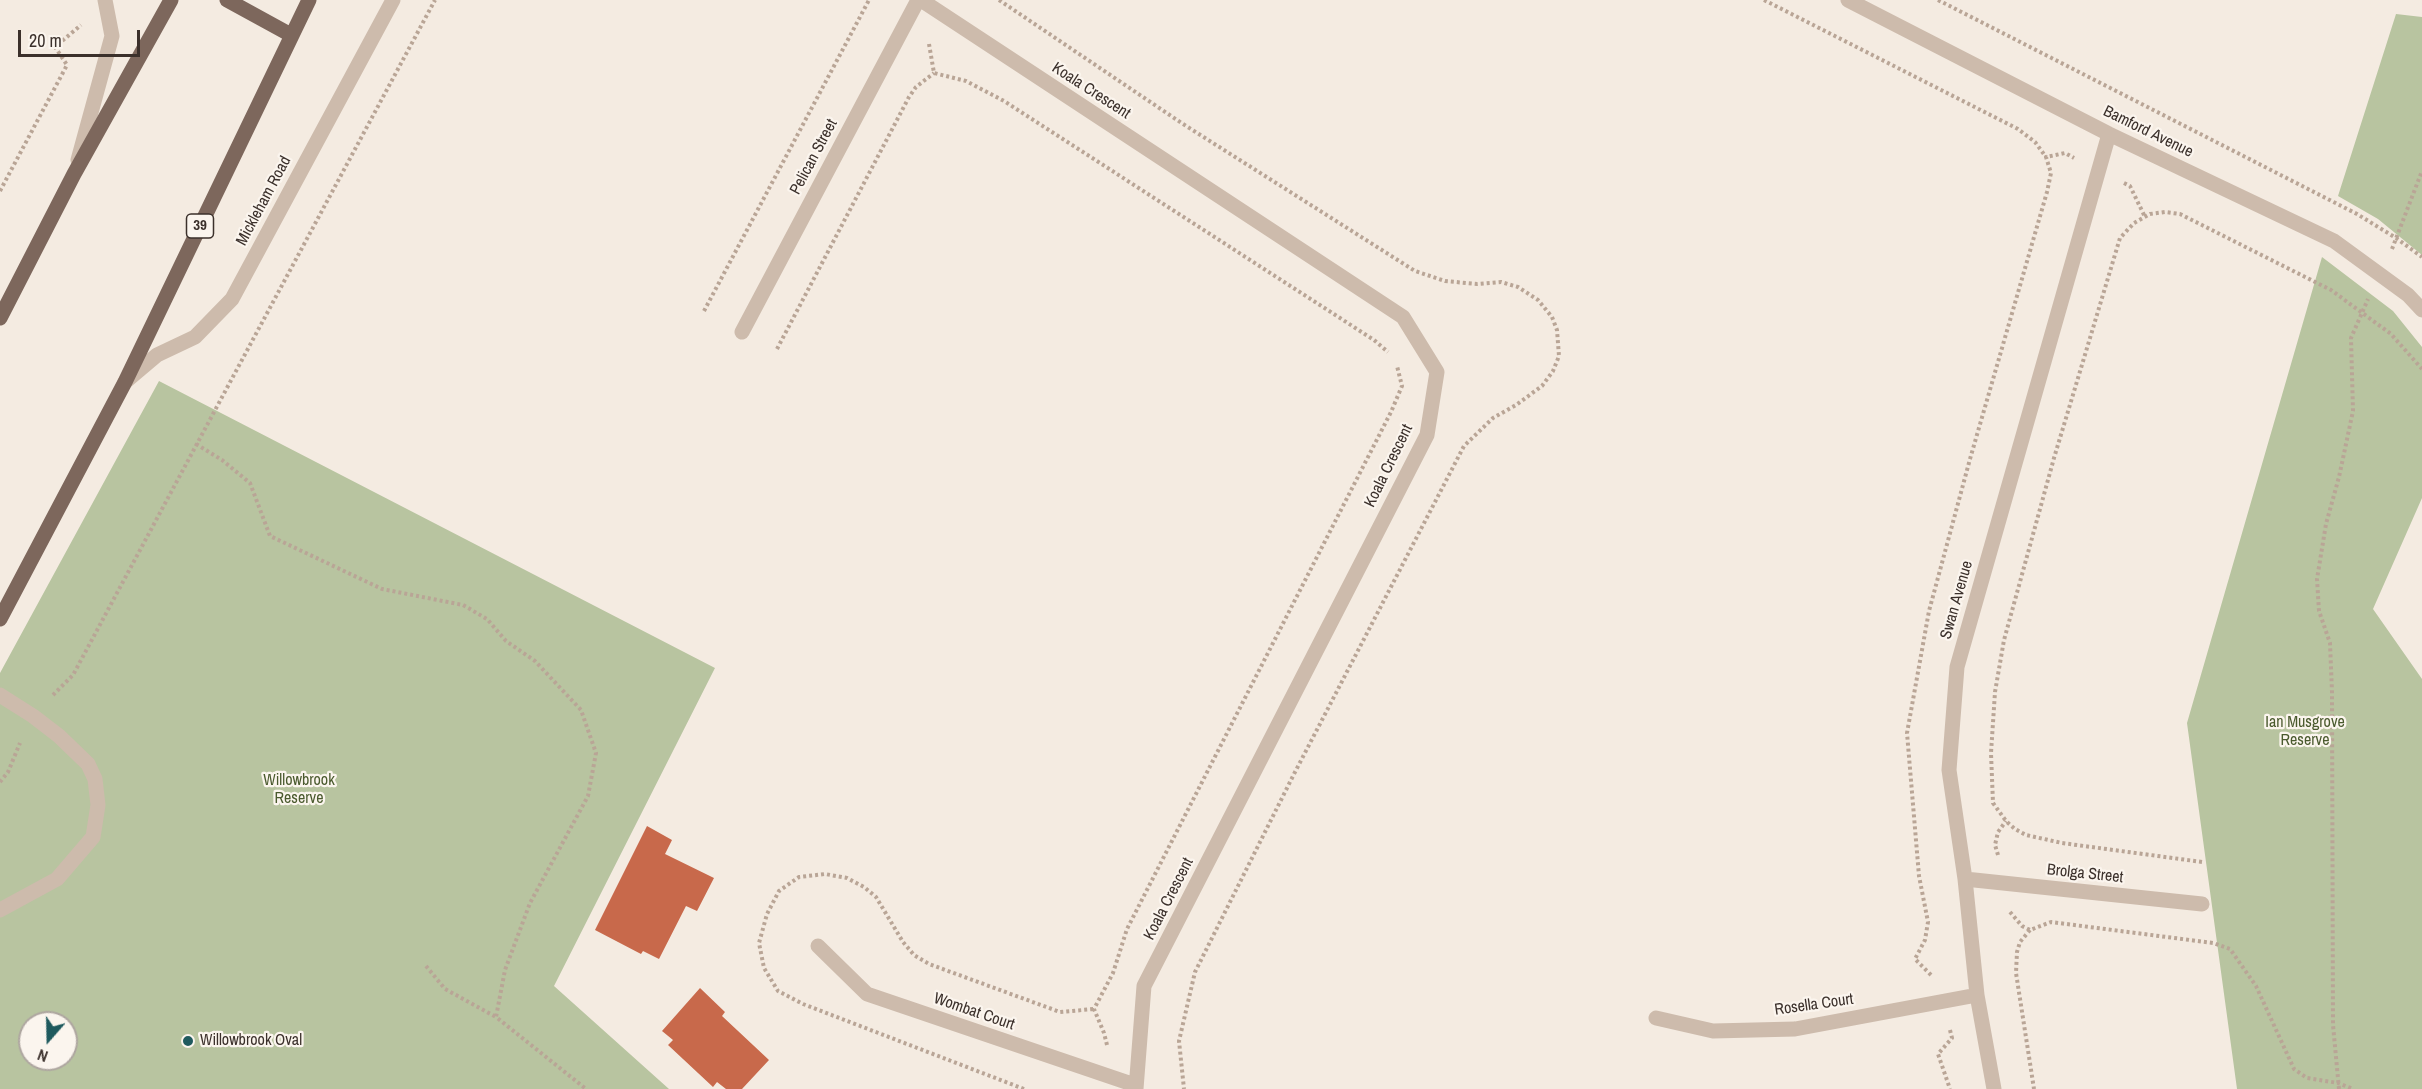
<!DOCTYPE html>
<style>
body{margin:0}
#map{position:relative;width:2422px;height:1089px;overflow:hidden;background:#f4ebe1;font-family:"Archivo Narrow",sans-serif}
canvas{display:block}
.north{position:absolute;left:18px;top:1011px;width:60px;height:60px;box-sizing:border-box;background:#fbf5ee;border:2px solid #aea6a0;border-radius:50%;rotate:200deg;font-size:16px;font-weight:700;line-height:24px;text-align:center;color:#3b302b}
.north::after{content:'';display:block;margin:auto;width:21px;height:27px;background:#1f5a5e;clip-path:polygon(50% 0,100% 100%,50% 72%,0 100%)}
.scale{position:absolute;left:18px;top:30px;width:122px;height:27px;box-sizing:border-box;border:3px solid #3b302b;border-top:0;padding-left:8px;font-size:18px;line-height:21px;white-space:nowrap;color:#3b302b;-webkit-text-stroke:4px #fbf5ee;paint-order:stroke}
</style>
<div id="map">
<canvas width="2422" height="1089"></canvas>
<div class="north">N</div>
<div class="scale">20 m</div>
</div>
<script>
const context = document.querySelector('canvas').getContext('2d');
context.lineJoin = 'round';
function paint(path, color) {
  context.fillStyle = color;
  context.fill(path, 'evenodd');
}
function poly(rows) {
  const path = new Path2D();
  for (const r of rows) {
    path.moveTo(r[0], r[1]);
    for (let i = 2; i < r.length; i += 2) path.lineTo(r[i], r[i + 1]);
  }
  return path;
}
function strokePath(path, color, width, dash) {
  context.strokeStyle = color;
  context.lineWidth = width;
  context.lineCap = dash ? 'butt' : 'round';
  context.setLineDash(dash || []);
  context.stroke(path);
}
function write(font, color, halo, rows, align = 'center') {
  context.font = font + ' "Archivo Narrow",sans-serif';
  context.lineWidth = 4.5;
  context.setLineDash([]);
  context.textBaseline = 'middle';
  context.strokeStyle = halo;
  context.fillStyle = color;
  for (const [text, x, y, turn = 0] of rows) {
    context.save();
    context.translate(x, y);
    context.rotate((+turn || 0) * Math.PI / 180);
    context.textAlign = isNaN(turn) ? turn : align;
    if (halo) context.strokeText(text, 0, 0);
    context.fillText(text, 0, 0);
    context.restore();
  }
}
const green = poly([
 [2396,14,2422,17,2422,255,2378,219,2338,196],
 [2322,257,2393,311,2422,347,2422,498,2373,609,2422,679,2422,1089,2237,1089,2187,723],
 [159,381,715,668,554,986,669,1089,0,1089,0,673],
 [30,1023,66,1023,66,1059,30,1059]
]);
const building = poly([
 [647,826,672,840,665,854,714,878,697,911,686,906,659,959,643,951,641,954,595,930],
 [700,988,725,1012,722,1016,769,1060,742,1089,726,1089,717,1082,713,1087,668,1045,673,1040,662,1031]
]);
const path = poly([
 [999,0,1183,124,1415,271,1445,281,1477,284,1501,282,1518,287,1538,300,1552,317,1557,330,1559,356,1553,371,1542,386,1516,405,1493,418,1464,446,1294,774,1195,972,1179,1041,1184,1089],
 [1764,0,2018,129,2035,142,2046,157],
 [1938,0,2357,214,2396,238,2422,257],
 [929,44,934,73,966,81,1004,101,1374,340,1388,352],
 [2124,183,2130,186,2145,217],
 [0,191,67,65,55,47,81,25],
 [2392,249,2422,171],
 [704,311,869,0],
 [777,349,909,97,916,87,934,73],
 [196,444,222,460,250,483,270,536,382,589,463,605,487,619,506,641,535,661,581,710,596,753,588,796,530,903,505,970,496,1017,586,1089],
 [53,695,73,675,435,0],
 [0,782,8,772,20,743],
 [1998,855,1995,845,1998,832,2006,821],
 [2202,862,2062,843,2026,835,2015,829,2006,821,1993,803,1991,753,1995,692,2004,640,2054,458,2120,238,2134,223,2150,214,2165,212,2180,214,2331,290,2391,334,2422,369],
 [2010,912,2022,926,2030,930,2051,922,2213,943,2230,949,2256,986,2294,1069,2307,1078,2338,1083,2353,1089],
 [2030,930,2020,942,2017,952,2016,973,2034,1089],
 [426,966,445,989,496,1017],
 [1931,975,1915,959,1925,940,1928,922,1919,876,1907,733,1929,611,1970,459,2047,192,2051,173,2046,157,2065,153,2074,158],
 [1950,1030,1952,1038,1938,1054,1950,1089],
 [1107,1045,1104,1033,1094,1009,1113,973,1127,929,1391,412,1402,386,1397,366],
 [1024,1089,803,1004,778,991,764,968,759,943,767,914,779,891,799,877,825,874,847,878,864,887,876,897,903,942,914,955,929,964,1060,1012,1094,1009],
 [2339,1089,2333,1025,2332,692,2330,643,2319,611,2317,579,2326,524,2339,477,2353,411,2351,338,2368,299]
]);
const minor = poly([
 [921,0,1403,317,1437,372,1427,435,1144,986,1136,1089],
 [1848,0,2109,134,2334,241,2408,295,2422,310],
 [78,160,112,36,105,0],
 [742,332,918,0],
 [125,382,157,355,195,337,232,299,393,0],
 [0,695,33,716,59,736,88,764,95,779,98,805,93,837,57,879,0,910],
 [1965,879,2202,904],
 [818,946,867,994,1135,1085],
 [1656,1018,1713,1031,1795,1029,1977,995],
 [1994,1089,1977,995,1965,879,1949,770,1957,667,2109,134]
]);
const major = poly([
 [227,0,291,35],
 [0,318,74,174,171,0],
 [0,619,125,382,309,0]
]);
const markers = [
 [188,1041,6,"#1f5a5e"]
];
const shields = [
 [200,226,27]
];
const shieldNames = [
 ["39",200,226]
];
const streetNames = [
 ["Koala Crescent",1091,91,33],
 ["Bamford Avenue",2148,132,26],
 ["Pelican Street",814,157,-62],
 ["Mickleham Road",264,201,-62],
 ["Koala Crescent",1389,466,-64],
 ["Swan Avenue",1957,600,-74],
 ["Brolga Street",2085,874,6],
 ["Koala Crescent",1169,899,-63],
 ["Rosella Court",1814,1005,-8],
 ["Wombat Court",974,1012,19]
];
const parkNames = [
 ["Ian Musgrove",2305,723],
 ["Reserve",2305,741],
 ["Willowbrook",299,781],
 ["Reserve",299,799]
];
const poiNames = [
 ["Willowbrook Oval",200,1041]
];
paint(green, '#b8c4a0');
paint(building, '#c8694b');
strokePath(path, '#b9a596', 4, [3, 3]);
strokePath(minor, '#cdbbac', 15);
strokePath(major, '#7d675c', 15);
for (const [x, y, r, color] of markers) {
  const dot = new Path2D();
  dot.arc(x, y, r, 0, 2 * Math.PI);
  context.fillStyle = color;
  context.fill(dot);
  strokePath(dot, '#fbf5ee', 2);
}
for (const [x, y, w] of shields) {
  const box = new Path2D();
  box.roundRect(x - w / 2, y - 12, w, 24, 4.5);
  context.fillStyle = '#fbf5ee';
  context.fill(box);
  strokePath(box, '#3b302b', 1.5);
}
write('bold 15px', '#3b302b', null, shieldNames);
write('16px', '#3b302b', '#fbf5ee', streetNames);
write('16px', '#4a5a2e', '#fbf5ee', parkNames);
write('16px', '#3b302b', '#fbf5ee', poiNames, 'left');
</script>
